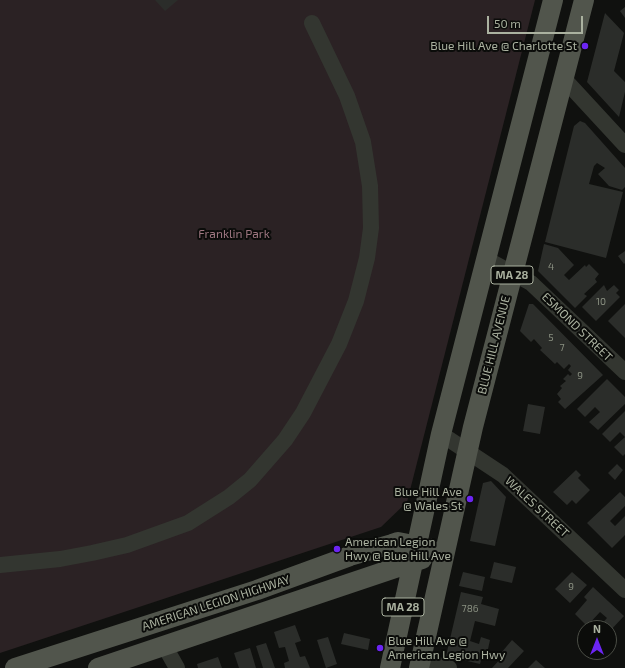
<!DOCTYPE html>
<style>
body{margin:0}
#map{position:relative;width:625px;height:668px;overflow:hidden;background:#10110f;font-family:"Exo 2",sans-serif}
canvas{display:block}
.north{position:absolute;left:577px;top:620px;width:40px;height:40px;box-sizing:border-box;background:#0b0c0a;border:1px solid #4b4e46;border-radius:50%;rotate:0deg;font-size:11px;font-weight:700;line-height:16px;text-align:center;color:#abb2a0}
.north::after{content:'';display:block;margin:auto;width:14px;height:18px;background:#6c25f3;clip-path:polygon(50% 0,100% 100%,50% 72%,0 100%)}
.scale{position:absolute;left:487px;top:16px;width:96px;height:18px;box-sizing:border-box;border:2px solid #abb2a0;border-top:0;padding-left:5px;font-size:12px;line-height:14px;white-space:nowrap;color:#abb2a0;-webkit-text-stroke:3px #0b0c0a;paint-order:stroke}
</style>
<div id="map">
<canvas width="625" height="668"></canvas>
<div class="north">N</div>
<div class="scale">50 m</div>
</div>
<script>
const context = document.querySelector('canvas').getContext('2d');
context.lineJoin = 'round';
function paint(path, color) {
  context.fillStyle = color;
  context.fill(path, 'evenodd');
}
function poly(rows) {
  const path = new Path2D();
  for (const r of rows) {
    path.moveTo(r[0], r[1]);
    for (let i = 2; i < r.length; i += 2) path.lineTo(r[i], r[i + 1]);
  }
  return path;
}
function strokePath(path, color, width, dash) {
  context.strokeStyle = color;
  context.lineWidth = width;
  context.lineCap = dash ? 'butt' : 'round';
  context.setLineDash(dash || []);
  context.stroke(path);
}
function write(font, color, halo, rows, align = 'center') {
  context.font = font + ' "Exo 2",sans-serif';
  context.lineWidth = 4;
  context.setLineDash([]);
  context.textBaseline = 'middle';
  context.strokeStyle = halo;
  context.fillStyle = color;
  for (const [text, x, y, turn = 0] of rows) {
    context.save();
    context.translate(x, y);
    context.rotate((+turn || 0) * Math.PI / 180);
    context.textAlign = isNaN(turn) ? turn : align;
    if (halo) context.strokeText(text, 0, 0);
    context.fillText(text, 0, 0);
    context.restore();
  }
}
const green = poly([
 [0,0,535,0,407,502,381,527,0,653]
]);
const building = poly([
 [155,0,178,0,165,11],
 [625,7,625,18,620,11],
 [605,13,624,33,614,71,625,82,625,92,619,117,587,82],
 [580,121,585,123,625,168,625,187,622,190,609,186,598,174,605,168,597,163,594,166,589,184,623,192,606,258,545,242,574,126],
 [544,244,558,248,574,265,564,275,569,280,585,265,586,267,589,264,599,274,595,279,597,282,584,294,587,296,575,308,538,271],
 [625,251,625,263,624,264,618,256],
 [604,285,607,291,614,285,619,290,616,293,620,297,596,321,582,307],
 [529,304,533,304,603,375,565,409,558,402,561,399,557,394,562,388,560,386,566,381,563,379,568,374,570,376,572,374,568,370,571,366,569,364,564,369,557,362,555,364,540,350,542,348,534,339,531,342,520,331],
 [625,304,625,338,608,321],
 [607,379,625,397,625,404,598,430,589,422,600,412,595,407,585,417,577,409],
 [528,404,545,407,540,434,523,431],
 [625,411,625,454,623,456,614,447,625,437,620,432,610,442,602,434],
 [617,464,623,470,615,480,608,473],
 [576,470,581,475,578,478,590,490,576,504,572,500,567,505,553,492],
 [491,481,506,497,495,546,470,541,483,483],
 [620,492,625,497,625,506,610,521,615,526,625,516,625,535,612,548,587,523],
 [494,562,516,567,512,583,490,578],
 [463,572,485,577,482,591,459,586],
 [572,572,587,585,570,603,555,589],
 [593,587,624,616,609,632,609,628,598,628,607,618,600,612,587,626,575,614,587,600,584,597],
 [461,592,483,597,481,604,499,609,495,626,475,621,470,641,479,644,481,637,490,640,486,658,482,657,480,664,446,656],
 [295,625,301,641,295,643,300,657,305,656,310,668,285,668,284,663,289,661,285,647,279,648,274,632],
 [344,633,370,639,368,650,341,644],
 [328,637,337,664,326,668,317,640],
 [512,640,524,651,508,668,492,668,503,656,501,653],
 [266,643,275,668,263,668,256,646],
 [250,648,256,668,239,668,234,653],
 [218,657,222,668,198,668,197,664],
 [536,660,545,668,528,668]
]);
const minor = poly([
 [564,79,625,145],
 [486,259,531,283,625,372],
 [441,434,503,475,625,590],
 [0,565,60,559,92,553,127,545,188,523,229,497,250,480,285,440,303,413,339,344,356,301,367,258,371,228,370,186,363,142,347,96,312,23],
 [164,645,177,668],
 [421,660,449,668]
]);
const major = poly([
 [15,668,257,590,350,556,392,544,398,542,429,548],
 [98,668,422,559],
 [390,668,441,434,553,0],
 [419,668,473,427,584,0]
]);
const markers = [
 [585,46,4,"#6c25f3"],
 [470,499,4,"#6c25f3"],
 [337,549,4,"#6c25f3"],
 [380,648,4,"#6c25f3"]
];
const numberNames = [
 ["4",551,267],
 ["10",601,302],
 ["5",551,338],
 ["7",562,348],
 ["9",580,376],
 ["9",571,587],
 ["786",470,609]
];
const shields = [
 [512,275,42],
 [403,607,42]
];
const shieldNames = [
 ["MA 28",512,275],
 ["MA 28",403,607]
];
const poiNames = [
 ["Blue Hill Ave @ Charlotte St",577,46],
 ["Blue Hill Ave",462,492],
 ["@ Wales St",462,506],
 ["American Legion",345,542,"left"],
 ["Hwy @ Blue Hill Ave",345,556,"left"],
 ["Blue Hill Ave @",388,641,"left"],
 ["American Legion Hwy",388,655,"left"]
];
const parkNames = [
 ["Franklin Park",234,234]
];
const streetNames = [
 ["ESMOND STREET",577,327,44],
 ["BLUE HILL AVENUE",494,345,-76],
 ["WALES STREET",537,507,43],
 ["AMERICAN LEGION HIGHWAY",216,603,-18]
];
paint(green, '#2b2224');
paint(building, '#2b2d2a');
strokePath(minor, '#333630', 16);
strokePath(major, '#51554c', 20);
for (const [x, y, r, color] of markers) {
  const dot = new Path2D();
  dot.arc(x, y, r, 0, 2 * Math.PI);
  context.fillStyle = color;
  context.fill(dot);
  strokePath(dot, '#0b0c0a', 1.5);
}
write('10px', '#8b9182', null, numberNames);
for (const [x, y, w] of shields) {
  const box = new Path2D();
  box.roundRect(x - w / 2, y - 9, w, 18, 3);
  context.fillStyle = '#0b0c0a';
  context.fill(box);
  strokePath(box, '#abb2a0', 1);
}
write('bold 11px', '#abb2a0', null, shieldNames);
write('12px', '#abb2a0', '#0b0c0a', poiNames, 'right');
write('12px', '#9d7680', '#0b0c0a', parkNames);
write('12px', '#abb2a0', '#0b0c0a', streetNames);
</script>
